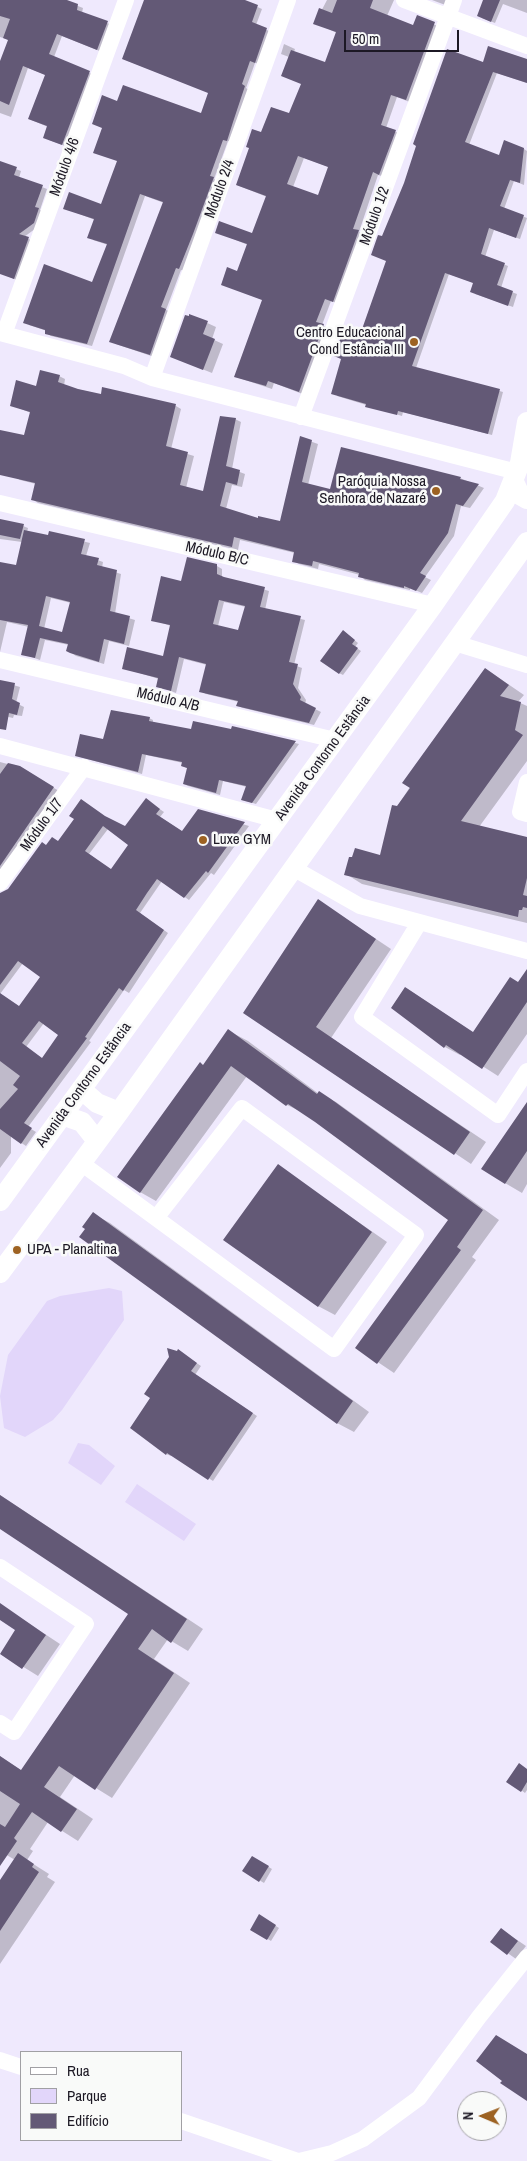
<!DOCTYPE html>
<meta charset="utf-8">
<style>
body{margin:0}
#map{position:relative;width:527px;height:2161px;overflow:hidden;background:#efe9fd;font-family:"Archivo Narrow",sans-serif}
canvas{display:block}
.legend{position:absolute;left:20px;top:2051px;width:162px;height:90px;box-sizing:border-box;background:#f9faf9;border:1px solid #a1a0a4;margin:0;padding:6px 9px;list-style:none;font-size:15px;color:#1c1824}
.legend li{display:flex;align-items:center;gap:10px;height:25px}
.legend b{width:25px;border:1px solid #a1a0a4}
.north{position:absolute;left:457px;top:2091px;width:50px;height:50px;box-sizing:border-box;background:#f9faf9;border:1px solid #a1a0a4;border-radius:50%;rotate:271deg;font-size:14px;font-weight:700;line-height:20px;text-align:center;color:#1c1824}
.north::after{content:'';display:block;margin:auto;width:18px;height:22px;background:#9d6222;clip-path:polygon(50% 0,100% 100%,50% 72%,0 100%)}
.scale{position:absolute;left:344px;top:30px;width:115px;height:22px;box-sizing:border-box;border:2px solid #1c1824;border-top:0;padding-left:6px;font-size:15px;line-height:18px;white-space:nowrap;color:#1c1824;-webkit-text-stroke:4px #f9faf9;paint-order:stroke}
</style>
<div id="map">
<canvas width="527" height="2161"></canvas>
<ul class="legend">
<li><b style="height:6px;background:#fff"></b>Rua</li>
<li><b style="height:14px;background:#e2d6fa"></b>Parque</li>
<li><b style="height:14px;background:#635976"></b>Edifício</li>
</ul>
<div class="north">N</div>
<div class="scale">50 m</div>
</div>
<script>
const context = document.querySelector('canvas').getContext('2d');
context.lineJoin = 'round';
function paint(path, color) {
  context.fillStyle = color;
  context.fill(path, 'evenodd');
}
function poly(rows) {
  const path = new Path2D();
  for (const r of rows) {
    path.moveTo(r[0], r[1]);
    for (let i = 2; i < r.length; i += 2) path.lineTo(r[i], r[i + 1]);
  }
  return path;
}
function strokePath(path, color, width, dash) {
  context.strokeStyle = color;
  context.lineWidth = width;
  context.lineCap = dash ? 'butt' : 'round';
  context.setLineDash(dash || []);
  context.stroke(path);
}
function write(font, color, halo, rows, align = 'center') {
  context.font = font + ' "Archivo Narrow",sans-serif';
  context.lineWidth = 5;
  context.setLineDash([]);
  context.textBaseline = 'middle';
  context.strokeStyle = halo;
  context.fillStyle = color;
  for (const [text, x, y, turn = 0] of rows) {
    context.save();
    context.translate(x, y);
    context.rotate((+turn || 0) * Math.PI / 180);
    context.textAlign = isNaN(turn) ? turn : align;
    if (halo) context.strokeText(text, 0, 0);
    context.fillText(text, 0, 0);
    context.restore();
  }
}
const green = poly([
 [109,1288,122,1291,124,1320,62,1410,53,1420,25,1437,4,1428,0,1396,8,1355,47,1301,60,1296],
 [78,1443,89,1445,115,1466,101,1485,68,1463],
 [137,1484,196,1524,184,1541,125,1502]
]);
const shadow = poly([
 [0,0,63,0,83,8,82,13,112,25,102,52,62,36,54,57,94,75,68,147,49,140,48,127,29,119,46,75,28,68,11,117,0,113,0,65,9,40,0,37],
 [145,0,242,0,262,9,256,25,271,32,260,64,255,63,246,88,249,90,232,143,228,141,214,179,218,181,184,271,181,270,166,310,171,312,154,357,116,344,164,203,145,196,92,346,51,336,46,333,47,331,29,325,93,283,108,245,93,240,95,220,64,208,102,206,118,161,118,102,202,114,210,93,123,59],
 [327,0,394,0,387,16,413,27,417,17,440,27,412,103,397,97,386,128,401,134,385,177,378,175,359,232,364,235,339,304,331,301,322,325,330,329,305,395,274,383,272,389,236,377,263,300,222,284,238,272,248,245,216,232,253,235,267,197,237,185,262,133,290,115,302,84,289,57,281,54,284,44,295,49,294,52,326,64,337,33,315,23],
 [304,158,329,167,319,196,293,187],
 [432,0,450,0,448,6],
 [485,0,527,0,527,13,503,4,495,23,482,18],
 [527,61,527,83,497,73,469,145,500,156,524,149,527,151,524,185,514,181,504,209,527,218,520,239,494,230,485,257,508,266,501,288,517,294,513,307,475,294,474,283,449,274,416,368,503,392,492,435,403,412,402,416,337,396,343,360,362,334,388,261,382,238,484,64],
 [0,163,21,171,19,178,47,189,40,210,44,212,39,226,24,237,33,241,19,281,0,273],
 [190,315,216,327,212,339,223,344,212,373,172,357],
 [59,376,65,379,64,386,102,395,103,389,176,406,181,409,171,449,194,456,186,488,204,493,235,419,241,422,232,469,245,474,242,487,232,485,226,509,258,519,281,522,301,438,318,444,308,485,331,490,460,478,484,488,470,508,461,506,454,536,425,577,431,580,422,593,410,588,410,590,365,580,360,575,319,564,318,569,299,564,293,561,295,553,240,540,238,550,38,503,32,499,36,484,20,480,0,465,0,431,25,437,31,413,11,405,37,387],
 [0,520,23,526,28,528,27,532,49,537,50,533,90,543,86,556,103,562,102,568,121,574,115,614,135,620,129,646,109,641,104,664,76,656,67,650,69,645,45,640,40,660,23,654,29,627,7,622,0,652,0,563,17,567,22,542,0,539],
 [51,598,71,603,63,634,44,629],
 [217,566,222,569,222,577,269,591,265,610,305,620,294,665,302,668,298,688,306,700,305,704,321,712,314,725,243,708,238,706,239,702,206,694,201,691,207,665,184,659,176,693,158,686,159,679,123,668,164,657,171,626,153,620,182,582],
 [224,602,246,607,239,632,218,626],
 [347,634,358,643,355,647,361,651,343,675,339,673],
 [486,669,524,695,518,702,527,706,527,761,479,827,527,839,527,923,362,884,346,874,381,856,397,807],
 [0,681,20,687,16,703,24,707,22,716,14,715,13,718,0,715],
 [149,718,153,720,153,723,192,731,232,731,233,727,299,744,256,804,243,800,247,787,223,781,220,795,188,786,184,784,188,768,182,766,183,763,146,755,142,774,80,757,104,740],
 [0,762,19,767,59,791,0,875],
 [151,803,164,812,160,817,183,832,199,811,249,826,214,875,211,873,189,900,162,881,140,913,168,933,129,993,124,990,89,1041,91,1042,28,1127,36,1132,26,1146,11,1136,11,1153,0,1168,0,894,9,890,47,846,108,819,126,828],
 [108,829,130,845,111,870,89,854],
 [23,963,42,977,20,1007,0,994],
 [44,1023,60,1035,43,1059,26,1047],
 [334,911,391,949,331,1038,486,1142,471,1164,245,1012],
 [406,988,474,1033,527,988,527,1034,498,1076,462,1053,460,1055,445,1047,392,1008],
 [229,1031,248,1041,319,1094,336,1102,499,1220,472,1257,476,1260,394,1373,357,1348,450,1219,304,1113,287,1105,247,1076,156,1201,140,1192,203,1066],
 [527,1103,527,1184,522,1193,505,1183],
 [278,1166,387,1242,335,1315,318,1306],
 [93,1214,110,1223,369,1412,354,1432,337,1423],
 [183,1354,201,1366,195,1375,257,1416,213,1481,172,1454,171,1456,166,1454],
 [0,1495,203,1629,188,1651,168,1639,154,1659,190,1683,112,1798,75,1775,60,1797,93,1819,78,1841,48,1822,30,1849,33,1851,27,1860,49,1874,47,1877,55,1882,0,1964,0,1882,15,1860,0,1851,0,1756,22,1771,130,1613,0,1527],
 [4,1607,60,1644,38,1676,1,1653,16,1630,0,1619,0,1612],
 [527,1770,527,1790,525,1793,521,1790],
 [252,1857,272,1869,264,1883,244,1871],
 [260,1916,279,1928,271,1941,251,1929],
 [501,1929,526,1946,516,1959,492,1942]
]);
const building = poly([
 [0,0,67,0,78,4,77,10,108,21,97,50,57,34,49,54,90,71,62,145,43,138,47,126,28,119,45,75,23,66,9,105,0,101,0,61,8,40,3,38,10,19,0,16],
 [144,0,245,0,258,5,252,22,267,28,255,63,250,61,242,84,245,86,233,122,227,141,223,140,210,176,214,177,193,234,179,269,176,268,161,307,166,309,150,355,109,342,163,202,140,194,87,344,45,334,45,330,23,323,44,264,92,282,107,244,87,238,94,219,63,209,69,192,101,204,117,161,93,153,102,128,92,124,102,95,117,101,123,85,201,113,208,93,122,59],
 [337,0,373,0,370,8,413,25,417,15,435,22,406,100,391,95,381,125,396,130,379,175,373,172,353,229,359,230,333,302,325,299,316,322,324,324,299,392,268,381,266,386,234,377,262,300,221,285,227,267,237,271,247,244,215,233,219,221,252,233,266,196,236,185,249,148,246,147,252,129,261,132,271,107,289,113,301,84,281,76,291,50,325,62,336,32,313,24,319,8,332,13],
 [298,156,328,167,318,195,287,184],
 [483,0,500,0,491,22,477,16],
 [488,46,527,59,527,83,493,72,465,142,499,155,504,140,524,148,520,183,510,180,500,206,524,215,516,238,489,228,481,254,505,263,497,285,513,291,508,306,470,292,473,283,445,273,412,366,500,389,488,434,398,411,397,415,365,407,366,404,331,394,341,359,334,356,343,331,346,327,361,332,386,261,371,255,378,235,382,236,404,183,416,146,413,144,447,49,483,62],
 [0,161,17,167,14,175,43,185,35,207,39,208,34,223,19,234,29,237,14,279,0,274],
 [189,314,208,321,203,334,215,339,203,370,170,357,185,315,189,316],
 [40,370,60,375,58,382,78,389,101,394,102,387,176,404,166,446,188,452,180,485,203,491,220,416,236,418,226,466,240,470,237,485,226,482,220,506,258,518,258,516,280,521,300,436,312,440,302,482,330,489,341,447,461,477,460,479,479,484,463,506,456,504,448,533,420,573,426,576,416,591,404,586,404,588,358,577,359,573,313,561,312,566,292,562,294,552,234,537,232,547,31,500,35,483,0,475,0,430,24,435,30,412,10,406,16,380,36,386],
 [0,519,24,524,20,539,0,535],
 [24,530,48,535,49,531,85,539,81,554,99,558,97,565,117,570,110,611,130,616,124,644,104,639,99,662,70,653,66,651,68,644,40,638,35,658,21,655,28,625,0,620,0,562,16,565],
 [46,596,70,602,62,632,39,626],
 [187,557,217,564,217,574,224,577,265,587,260,607,301,616,289,662,298,664,293,684,301,697,300,700,316,708,309,723,236,706,238,701,199,692,206,664,179,657,171,691,156,687,158,678,122,669,127,647,163,656,170,625,151,621,161,576,181,581],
 [219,600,245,606,238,630,213,624],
 [343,630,355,640,352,644,358,648,339,674,320,661],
 [485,668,509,685,500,696,521,702,515,730,523,735,461,821,527,837,527,878,523,895,527,896,527,908,523,907,522,910,519,910,518,917,344,875,349,857,352,857,355,848,380,855,392,805,397,806,410,788,402,783],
 [0,680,15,683,12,699,20,703,17,715,9,713,6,730,0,729],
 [111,710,150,717,149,721,191,729,193,721,231,729,232,726,296,741,252,803,241,800,246,786,219,780,216,793,183,784,187,768,181,766,182,762,142,754,138,772,75,756,80,734,103,739],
 [8,763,20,766,54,787,0,866,0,774],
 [146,798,160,809,156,814,182,831,198,809,245,822,208,873,206,871,184,898,157,879,147,893,136,910,164,930,123,991,119,988,85,1037,87,1038,24,1123,32,1128,21,1144,0,1129,0,1109,18,1089,13,1085,20,1076,0,1061,0,993,19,1006,40,977,18,961,0,985,0,893,8,889,42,842,46,845,52,837,58,841,74,819,69,816,81,799,105,816,125,826],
 [103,826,128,845,111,869,85,851],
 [39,1021,58,1035,42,1058,22,1043],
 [318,899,376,939,316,1027,470,1132,454,1155,243,1013],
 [527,969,527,1002,482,1069,446,1045,444,1048,391,1008,405,987,473,1032,510,977,518,982],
 [228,1029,317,1094,319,1091,331,1099,483,1210,457,1247,461,1250,377,1364,355,1348,448,1220,315,1122,288,1104,286,1106,231,1066,140,1193,117,1177,200,1062,203,1065],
 [527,1102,527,1151,505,1184,481,1169],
 [278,1164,372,1232,318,1307,223,1240],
 [93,1212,353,1401,337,1424,79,1237,85,1229,82,1227],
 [167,1348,177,1351,178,1349,197,1363,191,1371,253,1413,208,1480,167,1453,166,1455,130,1428,150,1398,144,1394,169,1357],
 [0,1495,187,1619,171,1643,152,1629,138,1649,174,1673,95,1790,59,1766,44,1787,77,1809,61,1832,32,1812,14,1838,17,1841,0,1866,0,1824,5,1827,20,1804,0,1791,0,1756,21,1770,128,1614,0,1529],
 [0,1603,46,1635,22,1669,0,1654,15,1630,0,1620],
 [519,1763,527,1769,527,1782,521,1792,506,1782],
 [18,1853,34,1864,32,1867,39,1872,0,1931,0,1880],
 [252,1856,269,1866,259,1882,242,1871],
 [259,1914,276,1925,267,1940,250,1930],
 [501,1928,518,1941,507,1955,490,1942],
 [496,2035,527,2054,527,2101,500,2083,502,2081,476,2061]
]);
const minor = poly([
 [404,0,527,46],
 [0,333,124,366,152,378,517,472],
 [4,334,126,0],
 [152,378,288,0],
 [301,417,454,0],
 [0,503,433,605],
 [455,643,527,665],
 [0,660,335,740],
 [0,746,277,820],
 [527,782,520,812,527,814],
 [293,868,360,906,527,951],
 [0,883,84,767],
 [419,923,362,1017,498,1115,527,1071],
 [81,1163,334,1349,416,1235,242,1108,156,1218],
 [0,1567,86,1624,14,1732,0,1723],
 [0,2060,21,2067],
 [181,2121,298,2161],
 [299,2161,332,2153,363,2139,419,2098,479,2017,527,1957]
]);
const tertiary = poly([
 [514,482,520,495,527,499],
 [81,1089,97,1103,119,1112],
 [62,1115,82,1122,97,1141],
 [0,1201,433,605,505,501,520,463,527,422],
 [0,1273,119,1112,527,542]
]);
const markers = [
 [414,342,5,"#9d6222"],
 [436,491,5,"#9d6222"],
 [203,840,5,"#9d6222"],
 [17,1250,5,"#9d6222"]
];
const streetNames = [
 ["Módulo 4/6",65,167,-70],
 ["Módulo 2/4",220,189,-70],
 ["Módulo 1/2",375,216,-70],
 ["Módulo B/C",217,554,13],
 ["Módulo A/B",168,700,13],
 ["Avenida Contorno Estância",323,758,-54],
 ["Módulo 1/7",42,825,-54],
 ["Avenida Contorno Estância",84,1085,-54]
];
const poiNames = [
 ["Centro Educacional",404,333],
 ["Cond Estância III",404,350],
 ["Paróquia Nossa",426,482],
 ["Senhora de Nazaré",426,499],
 ["Luxe GYM",213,840,"left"],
 ["UPA - Planaltina",27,1250,"left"]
];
paint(green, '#e2d6fa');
paint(shadow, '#0003');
paint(building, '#635976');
strokePath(minor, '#fff', 16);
strokePath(tertiary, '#fff', 20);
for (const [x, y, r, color] of markers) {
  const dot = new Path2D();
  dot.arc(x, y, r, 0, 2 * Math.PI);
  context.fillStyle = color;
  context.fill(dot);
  strokePath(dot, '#f9faf9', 2);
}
write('15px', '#1c1824', '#f9faf9', streetNames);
write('15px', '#1c1824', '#f9faf9', poiNames, 'right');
</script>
